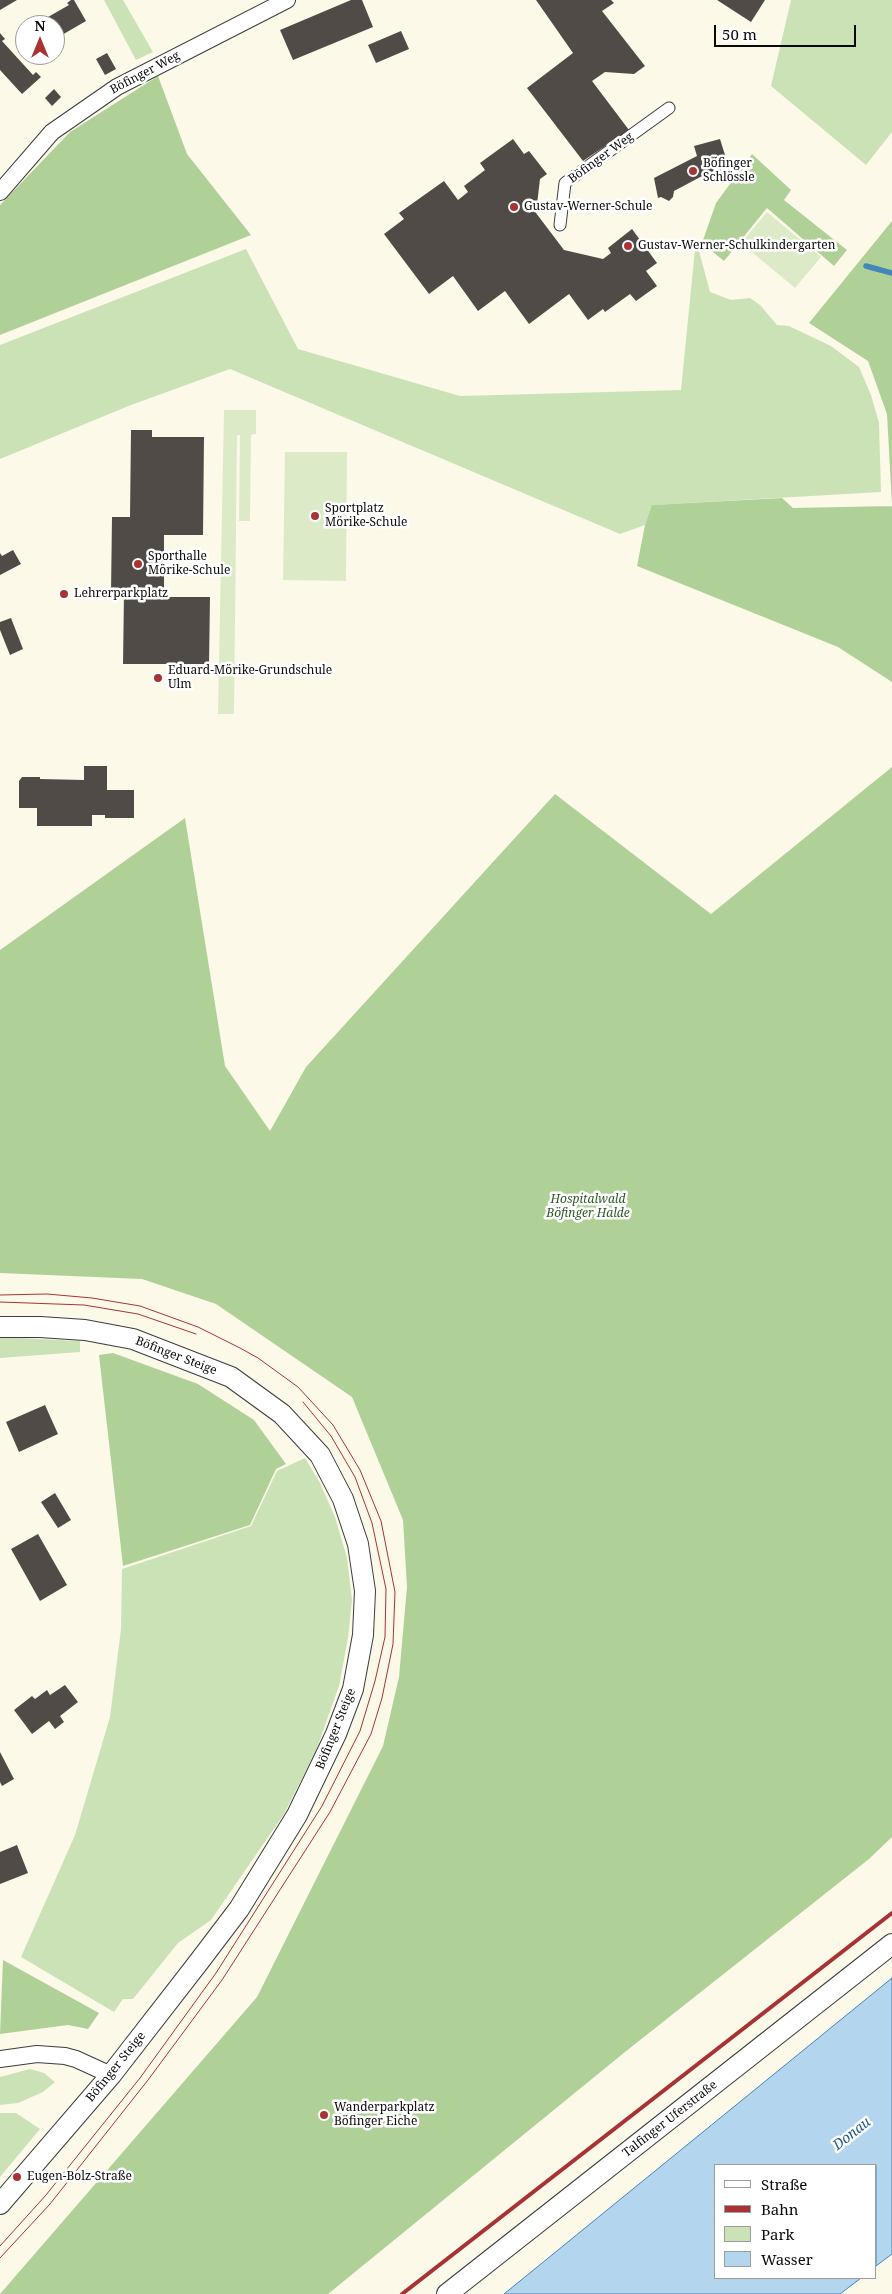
<!DOCTYPE html>
<meta charset="utf-8">
<style>
body{margin:0}
#map{position:relative;width:892px;height:2294px;overflow:hidden;background:#fcf9e9;font-family:"Noto Serif",serif}
canvas{display:block}
.legend{position:absolute;left:714px;top:2164px;width:162px;height:115px;box-sizing:border-box;background:#fff;border:1px solid #9d9d9d;margin:0;padding:6px 9px;list-style:none;font-size:15px;color:#090909}
.legend li{display:flex;align-items:center;gap:10px;height:25px}
.legend b{width:25px;border:1px solid #9d9d9d}
.north{position:absolute;left:15px;top:15px;width:50px;height:50px;box-sizing:border-box;background:#fff;border:1px solid #9d9d9d;border-radius:50%;rotate:0deg;font-size:14px;font-weight:700;line-height:20px;text-align:center;color:#090909}
.north::after{content:'';display:block;margin:auto;width:18px;height:22px;background:#a83334;clip-path:polygon(50% 0,100% 100%,50% 72%,0 100%)}
.scale{position:absolute;left:714px;top:25px;width:142px;height:22px;box-sizing:border-box;border:2px solid #090909;border-top:0;padding-left:6px;font-size:15px;line-height:18px;white-space:nowrap;color:#090909;-webkit-text-stroke:4px #fff;paint-order:stroke}
</style>
<div id="map">
<canvas width="892" height="2294"></canvas>
<ul class="legend">
<li><b style="height:6px;background:#fff"></b>Straße</li>
<li><b style="height:6px;background:#a83334"></b>Bahn</li>
<li><b style="height:14px;background:#cbe2b7"></b>Park</li>
<li><b style="height:14px;background:#b3d5ee"></b>Wasser</li>
</ul>
<div class="north">N</div>
<div class="scale">50 m</div>
</div>
<script>
const context = document.querySelector('canvas').getContext('2d');
context.lineJoin = 'round';
function paint(path, color) {
  context.fillStyle = color;
  context.fill(path, 'evenodd');
}
function poly(rows) {
  const path = new Path2D();
  for (const r of rows) {
    path.moveTo(r[0], r[1]);
    for (let i = 2; i < r.length; i += 2) path.lineTo(r[i], r[i + 1]);
  }
  return path;
}
function strokePath(path, color, width, dash) {
  context.strokeStyle = color;
  context.lineWidth = width;
  context.lineCap = dash ? 'butt' : 'round';
  context.setLineDash(dash || []);
  context.stroke(path);
}
function write(font, color, halo, rows, align = 'center') {
  context.font = font + ' "Noto Serif",serif';
  context.lineWidth = 5;
  context.setLineDash([]);
  context.textBaseline = 'middle';
  context.strokeStyle = halo;
  context.fillStyle = color;
  for (const [text, x, y, turn = 0] of rows) {
    context.save();
    context.translate(x, y);
    context.rotate((+turn || 0) * Math.PI / 180);
    context.textAlign = isNaN(turn) ? turn : align;
    if (halo) context.strokeText(text, 0, 0);
    context.fillText(text, 0, 0);
    context.restore();
  }
}
const green = poly([
 [104,0,123,0,153,52,136,60],
 [791,0,892,0,892,132,866,165,771,86],
 [246,249,298,349,460,396,681,390,695,249,699,251,710,292,731,300,750,298,760,305,777,325,789,326,831,346,859,367,871,395,879,423,881,492,653,505,645,525,620,534,230,369,131,405,0,459,0,345],
 [0,1337,80,1341,80,1352,0,1358],
 [305,1458,320,1483,335,1517,347,1558,352,1600,348,1638,339,1686,317,1748,284,1814,211,1920,178,1943,133,1999,123,1999,114,2012,21,1957,75,1835,110,1717,121,1629,122,1569,251,1526,277,1471],
 [30,2069,44,2073,55,2082,43,2092,18,2103,0,2105,0,2077],
 [0,2113,16,2113,40,2129,0,2177]
]);
const forest = poly([
 [158,76,187,154,251,235,0,335,0,205,70,132],
 [752,154,791,190,784,200,847,250,834,266,767,208,724,261,702,243,716,203],
 [892,221,892,682,838,647,637,566,645,525,652,505,782,498,793,508,892,506,887,414,868,361,809,323],
 [892,767,892,1837,869,1859,625,2052,328,2294,0,2294,257,1997,383,1746,399,1677,407,1587,403,1520,352,1397,216,1304,142,1279,0,1273,0,950,185,818,225,1066,270,1131,306,1067,555,794,711,914],
 [113,1353,198,1384,254,1420,286,1464,276,1469,250,1525,123,1566,99,1355],
 [3,1960,99,2013,88,2029,68,2025,0,2034]
]);
const pitch = poly([
 [767,212,821,257,795,288,741,243],
 [224,410,256,410,256,434,251,435,250,521,239,521,240,435,237,435,234,714,218,714],
 [285,452,347,452,346,581,283,580]
]);
const water = poly([
 [892,1978,892,2254,876,2266,876,2165,716,2165,716,2278,861,2278,840,2294,504,2294,892,1978]
]);
const stream = poly([
 [866,266,892,273]
]);
const building = poly([
 [0,0,17,0,0,10],
 [71,0,74,0,86,21,55,39,55,25,34,25,69,5,67,3],
 [351,0,362,0,373,27,293,60,280,30],
 [536,0,611,0,614,3,602,11,645,66,634,74,605,72,592,81,629,130,583,161,527,88,573,53],
 [717,0,765,0,751,22],
 [401,31,409,49,376,63,368,45],
 [0,33,5,39,2,41,33,75,36,72,41,77,22,94,0,70],
 [107,53,116,69,105,75,96,59],
 [54,89,61,97,52,106,45,98],
 [513,139,524,154,529,151,547,174,540,179,536,213,564,250,603,259,611,253,608,248,632,229,657,263,646,271,657,286,636,301,630,294,605,312,603,309,588,320,569,294,529,324,505,291,478,311,453,276,429,294,384,234,404,219,399,213,444,181,458,200,468,192,464,186,485,170,480,163],
 [720,139,729,168,706,174,674,191,673,197,669,201,661,197,658,198,654,178,697,156,694,146],
 [131,430,152,430,152,437,204,437,203,535,164,535,164,597,210,597,209,664,123,664,124,593,111,593,112,517,130,517],
 [13,550,21,564,0,575,0,553,2,556],
 [11,618,23,649,10,655,0,630,0,622],
 [84,766,107,766,107,790,134,790,134,818,105,818,105,815,92,815,92,826,37,826,37,808,19,808,19,781,22,777,40,777,40,779,84,780],
 [45,1405,58,1434,19,1452,6,1422],
 [55,1493,71,1520,58,1528,41,1502],
 [38,1534,67,1585,40,1601,11,1549],
 [65,1685,78,1702,60,1716,64,1722,55,1729,49,1721,32,1734,14,1710,32,1696,35,1699,47,1690,50,1695],
 [0,1752,14,1779,2,1786,0,1782],
 [17,1845,28,1873,0,1884,0,1852]
]);
const pedestrian = poly([
 [560,225,565,183,669,108]
]);
const minor = poly([
 [0,192,52,132,117,87,287,0],
 [0,2059,37,2054,65,2056,76,2059,111,2075]
]);
const tertiary = poly([
 [0,1327,40,1327,85,1330,133,1339,231,1377,282,1414,320,1455,343,1499,358,1544,365,1591,363,1635,353,1689,336,1734,297,1815,239,1909,198,1963,111,2075,0,2204],
 [447,2294,892,1944]
]);
const tram = poly([
 [0,1295,47,1294,92,1298,140,1306,198,1327,240,1348,258,1358,298,1387,333,1425,360,1470,381,1521,395,1592,393,1644,382,1698,371,1734,330,1812,222,1980,148,2080,50,2204,0,2258],
 [0,1302,84,1305,138,1314,196,1334],
 [0,2246,46,2195,140,2078,216,1973,322,1806,360,1731,375,1681,385,1637,386,1589,372,1523,355,1477,331,1436,303,1402]
]);
const rail = poly([
 [402,2294,892,1913]
]);
const markers = [
 [693,171,5,"#a83334"],
 [514,207,5,"#a83334"],
 [628,246,5,"#a83334"],
 [315,516,5,"#a83334"],
 [138,564,5,"#a83334"],
 [64,594,5,"#a83334"],
 [158,678,5,"#a83334"],
 [324,2115,5,"#a83334"],
 [17,2177,5,"#a83334"]
];
const streetNames = [
 ["Böfinger Weg",145,73,-28],
 ["Böfinger Weg",601,158,-36],
 ["Böfinger Steige",176,1356,21],
 ["Böfinger Steige",336,1729,-68],
 ["Böfinger Steige",116,2067,-51],
 ["Talfinger Uferstraße",670,2119,-38]
];
const poiNames = [
 ["Böfinger",703,164],
 ["Schlössle",703,178],
 ["Gustav-Werner-Schule",524,207],
 ["Gustav-Werner-Schulkindergarten",638,246],
 ["Sportplatz",325,509],
 ["Mörike-Schule",325,523],
 ["Sporthalle",148,557],
 ["Mörike-Schule",148,571],
 ["Lehrerparkplatz",74,594],
 ["Eduard-Mörike-Grundschule",168,671],
 ["Ulm",168,685],
 ["Wanderparkplatz",334,2108],
 ["Böfinger Eiche",334,2122],
 ["Eugen-Bolz-Straße",27,2177]
];
const parkNames = [
 ["Hospitalwald",588,1200],
 ["Böfinger Halde",588,1214]
];
const waterNames = [
 ["Donau",852,2134,-38]
];
paint(green, '#cbe2b7');
paint(forest, '#afd198');
paint(pitch, '#ddeac8');
paint(water, '#b3d5ee');
strokePath(water, '#4386bc', 1);
strokePath(stream, '#4386bc', 5.5);
paint(building, '#514b47');
strokePath(pedestrian, '#3c3c3c', 13);
strokePath(minor, '#3c3c3c', 18);
strokePath(tertiary, '#3c3c3c', 22);
strokePath(pedestrian, '#fff', 11);
strokePath(minor, '#fff', 16);
strokePath(tertiary, '#fff', 20);
strokePath(tram, '#a83334', 1);
strokePath(rail, '#a83334', 4);
for (const [x, y, r, color] of markers) {
  const dot = new Path2D();
  dot.arc(x, y, r, 0, 2 * Math.PI);
  context.fillStyle = color;
  context.fill(dot);
  strokePath(dot, '#fff', 2);
}
write('12px', '#090909', '#fff', streetNames);
write('12px', '#090909', '#fff', poiNames, 'left');
write('italic 12px', '#2c5823', '#fff', parkNames);
write('italic 14px', '#23598b', '#fff', waterNames);
</script>
